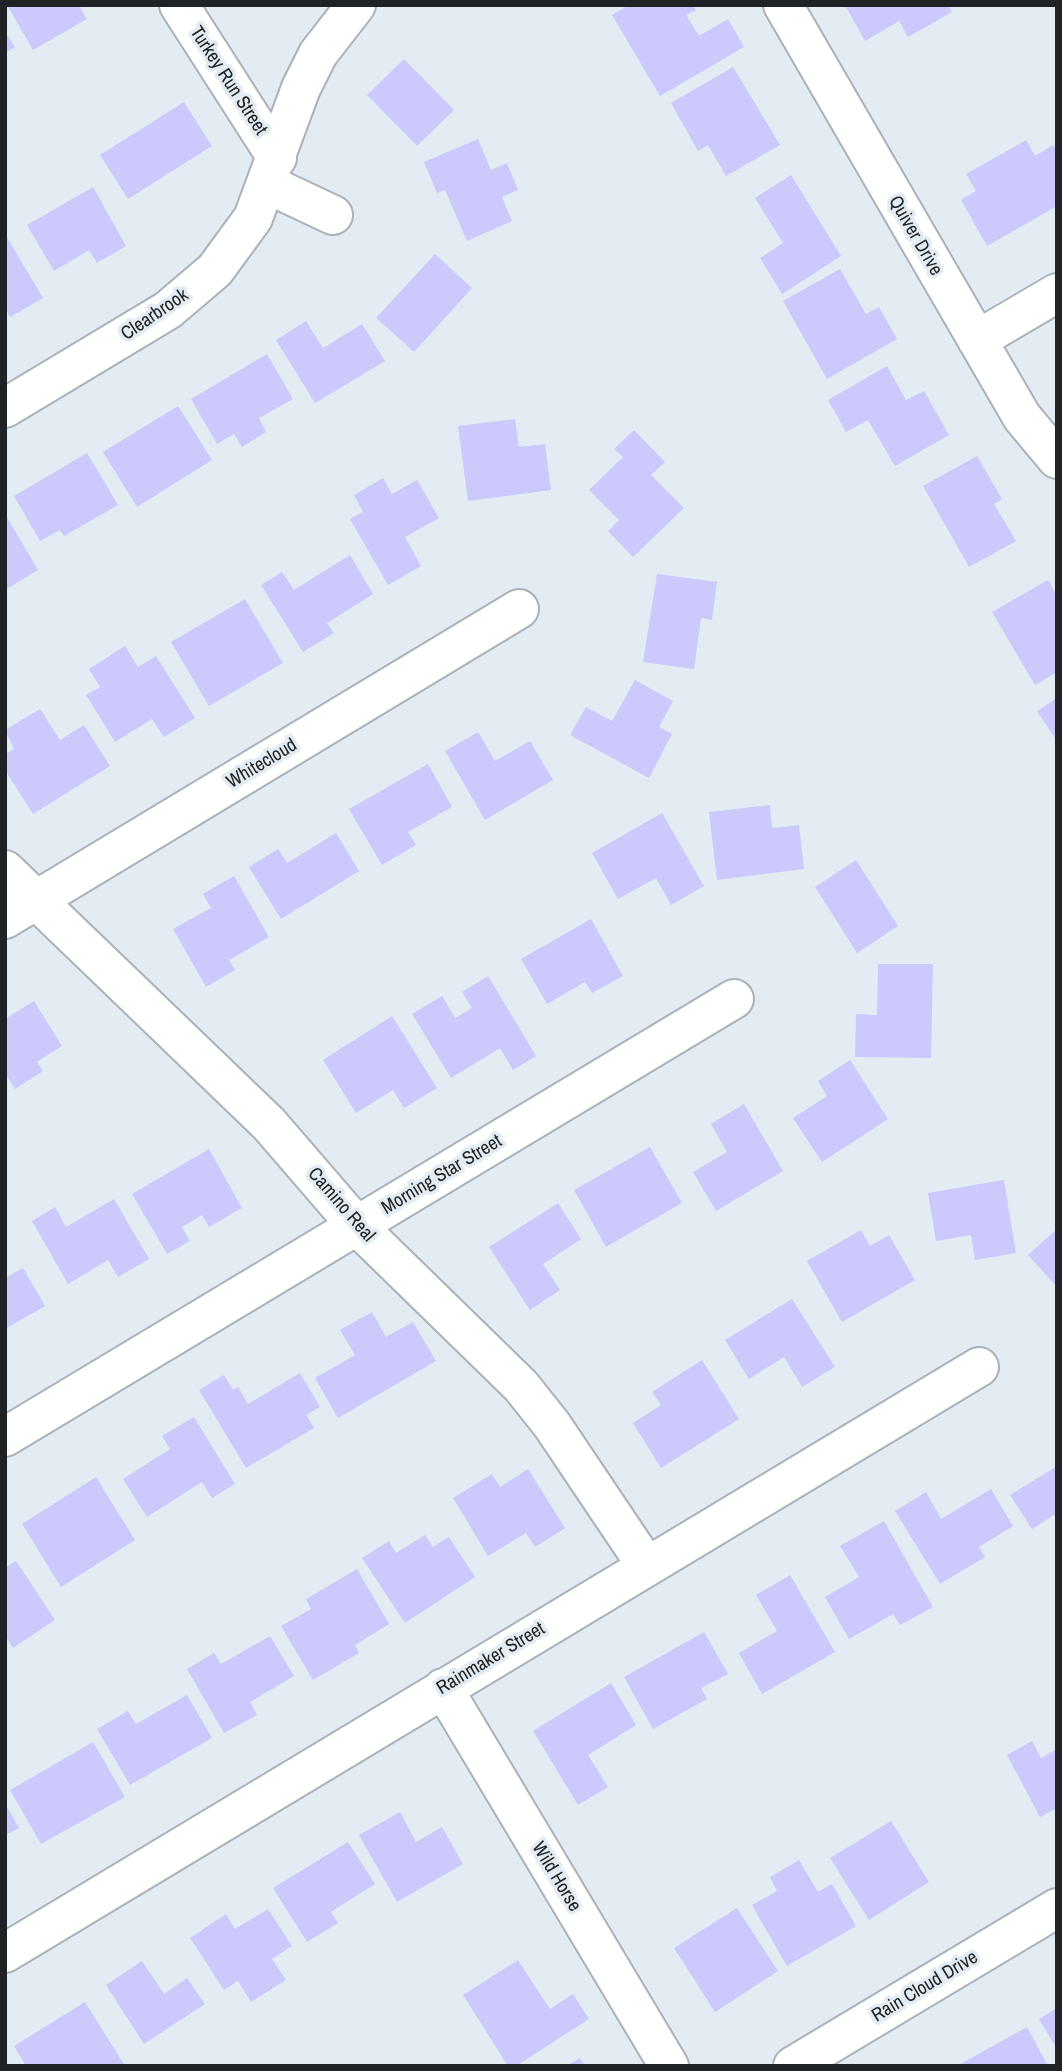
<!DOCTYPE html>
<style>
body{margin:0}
#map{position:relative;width:1062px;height:2071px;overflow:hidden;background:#e3ecf3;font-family:"Archivo Narrow",sans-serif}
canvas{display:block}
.frame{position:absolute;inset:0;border:7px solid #202325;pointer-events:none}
</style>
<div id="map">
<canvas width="1062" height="2071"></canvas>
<div class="frame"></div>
</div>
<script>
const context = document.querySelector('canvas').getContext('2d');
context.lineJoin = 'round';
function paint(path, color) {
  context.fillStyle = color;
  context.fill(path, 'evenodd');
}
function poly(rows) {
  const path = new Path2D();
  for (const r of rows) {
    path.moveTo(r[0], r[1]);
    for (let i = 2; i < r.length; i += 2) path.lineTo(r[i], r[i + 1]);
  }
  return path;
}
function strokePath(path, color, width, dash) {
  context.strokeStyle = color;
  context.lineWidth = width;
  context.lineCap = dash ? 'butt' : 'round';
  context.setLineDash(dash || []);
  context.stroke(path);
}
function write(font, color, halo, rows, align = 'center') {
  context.font = font + ' "Archivo Narrow",sans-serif';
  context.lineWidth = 7;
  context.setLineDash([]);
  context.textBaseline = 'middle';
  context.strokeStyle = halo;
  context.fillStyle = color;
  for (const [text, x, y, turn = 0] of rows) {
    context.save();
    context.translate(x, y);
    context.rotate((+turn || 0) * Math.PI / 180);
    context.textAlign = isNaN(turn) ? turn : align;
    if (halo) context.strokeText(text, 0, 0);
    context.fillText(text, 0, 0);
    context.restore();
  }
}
const building = poly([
 [7,5,84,5,80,7,87,19,33,50],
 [629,5,693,5,696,10,686,15,699,36,728,19,744,47,660,96,612,15],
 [845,5,948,5,952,12,908,37,899,21,865,41],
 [5,32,15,47,5,53],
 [404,59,454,110,417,146,367,95],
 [733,67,780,145,726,176,708,145,698,151,671,103],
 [184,102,212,146,128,199,100,155],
 [478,139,491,170,507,163,518,190,502,197,512,221,467,241,445,190,437,193,424,162],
 [1026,140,1035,156,1053,145,1057,151,1057,206,987,246,961,200,976,191,966,174],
 [791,175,841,256,782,294,760,258,783,243,755,198],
 [93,187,126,246,97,263,89,250,54,271,27,225],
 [5,234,43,298,10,317,5,308],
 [435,254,472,288,414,352,376,318],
 [840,269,866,314,879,307,897,339,827,379,783,301],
 [306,321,323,348,362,324,385,361,315,403,276,340],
 [267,354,293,399,259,418,266,432,242,447,234,434,217,444,191,399],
 [887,366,906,400,924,391,949,435,895,466,868,420,846,432,828,400],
 [178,406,212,460,137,507,103,452],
 [515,419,519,447,545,444,551,490,468,501,458,426],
 [634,430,665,462,651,475,684,508,633,557,608,531,619,520,589,490,623,457,614,449],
 [87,453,118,505,64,536,60,530,40,541,14,496],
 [977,456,1002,499,994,504,1016,541,969,567,923,486],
 [383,478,392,494,417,480,439,518,405,537,421,566,388,585,350,519,363,512,354,495],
 [5,514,38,570,5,590],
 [350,555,373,594,327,623,334,633,303,652,261,585,282,572,294,590],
 [657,574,717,582,712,620,701,618,694,669,643,662],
 [1048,580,1057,596,1057,672,1035,685,992,612],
 [245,599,283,663,209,706,171,642],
 [125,646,138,667,156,656,195,718,164,737,152,719,115,742,86,695,100,687,89,669],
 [635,680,673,701,659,727,672,734,649,778,570,735,586,707,612,721],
 [1057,698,1057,741,1037,711],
 [40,709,60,740,84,725,110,766,33,814,5,770,5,754,14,749,5,730],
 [478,732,495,761,530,741,553,780,485,820,445,751],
 [428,764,452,807,408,832,416,845,382,865,349,809],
 [770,805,772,828,799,825,804,869,717,880,709,812],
 [662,813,704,886,671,905,656,878,618,899,592,853],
 [336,833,359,871,281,919,249,867,278,849,287,863],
 [856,860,898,926,857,953,815,887],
 [234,876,269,937,229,960,235,970,206,987,173,929,211,908,203,894],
 [591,919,623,976,592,993,585,982,547,1004,521,959],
 [878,964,933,964,931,1058,855,1057,856,1014,877,1015],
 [488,976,536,1056,513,1070,500,1048,451,1078,412,1014,442,996,455,1018,472,1008,462,992],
 [34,1001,62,1046,37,1062,43,1071,15,1089,5,1073,5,1019],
 [392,1016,437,1088,404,1108,393,1090,356,1113,323,1060],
 [850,1060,888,1119,822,1162,793,1118,827,1096,818,1081],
 [744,1104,783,1171,716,1211,693,1172,727,1152,711,1124],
 [650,1147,682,1203,606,1247,574,1190],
 [209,1149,242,1208,209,1227,202,1215,182,1227,190,1241,167,1254,132,1194],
 [1004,1180,1016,1253,975,1260,971,1235,936,1241,928,1193],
 [114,1199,149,1259,118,1277,108,1260,68,1284,32,1221,55,1207,66,1227],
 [558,1203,581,1239,543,1264,560,1290,530,1310,489,1247],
 [1057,1229,1057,1287,1028,1255],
 [861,1230,870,1246,889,1235,915,1280,842,1322,807,1261],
 [23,1268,45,1306,5,1329,5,1278],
 [792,1299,835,1367,802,1387,784,1357,749,1379,725,1340],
 [372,1312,386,1337,413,1322,436,1361,338,1418,315,1378,355,1355,340,1330],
 [702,1360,739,1419,661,1468,633,1423,661,1405,652,1392],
 [300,1373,320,1407,306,1415,314,1428,246,1468,199,1390,224,1375,233,1390,238,1387,248,1404],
 [194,1417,235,1484,212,1498,202,1482,147,1517,123,1479,170,1449,162,1436],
 [1057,1466,1057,1513,1032,1529,1010,1495],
 [528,1469,565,1528,535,1547,526,1533,488,1556,453,1498,492,1474,500,1487],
 [96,1477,135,1540,61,1587,22,1524],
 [991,1489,1013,1526,979,1547,985,1557,940,1584,895,1511,926,1492,941,1519],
 [884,1521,933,1607,900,1625,893,1614,849,1639,825,1597,859,1577,840,1546],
 [425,1535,433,1547,449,1537,475,1577,405,1623,362,1558,389,1541,396,1553],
 [16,1561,55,1620,13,1648,5,1635,5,1568],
 [357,1569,389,1624,355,1645,359,1653,313,1680,281,1626,311,1609,306,1599],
 [790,1575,835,1652,762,1694,739,1653,777,1631,756,1595],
 [704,1632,728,1674,701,1688,707,1699,653,1729,624,1677],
 [270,1636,294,1676,250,1702,257,1715,224,1733,187,1669,214,1653,221,1664],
 [611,1683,636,1725,588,1755,608,1787,578,1805,533,1731],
 [187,1695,212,1738,130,1785,97,1729,128,1711,136,1724],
 [1032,1741,1041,1758,1057,1749,1057,1808,1040,1817,1007,1755],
 [93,1742,125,1797,41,1844,10,1790],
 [5,1803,19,1828,5,1835],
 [400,1812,416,1842,442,1827,463,1864,397,1902,359,1835],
 [891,1821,929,1882,869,1920,830,1858],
 [348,1842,375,1884,331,1912,338,1923,307,1942,273,1888],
 [799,1860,818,1892,832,1884,856,1926,787,1966,752,1905,777,1891,770,1877],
 [737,1908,778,1971,715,2012,674,1948],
 [268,1909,292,1946,272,1959,286,1980,251,2002,238,1981,224,1990,190,1938,226,1914,235,1929],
 [518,1960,550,2009,573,1994,589,2019,516,2066,508,2066,463,1995],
 [142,1961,164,1994,187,1978,205,2004,144,2044,106,1985],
 [85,2002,125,2066,26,2066,14,2046],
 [1057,2008,1057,2049,1039,2019],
 [1027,2027,1048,2066,957,2066],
 [580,2058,585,2066,567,2066]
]);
const minor = poly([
 [179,5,277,158],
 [783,5,1022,417,1057,459],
 [267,184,333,215],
 [977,340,1057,293],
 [5,408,168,310,215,270,253,218,301,88,318,54,356,5],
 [5,870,269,1124,357,1226,521,1386,552,1425,646,1565],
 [5,919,519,609],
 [5,1437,734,999],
 [443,1688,669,2066],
 [5,1953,979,1367],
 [793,2066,1057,1908]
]);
const streetNames = [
 ["Turkey Run Street",228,81,57],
 ["Quiver Drive",915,236,60],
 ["Clearbrook",155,315,-34],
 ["Whitecloud",262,764,-31],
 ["Morning Star Street",442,1175,-31],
 ["Camino Real",341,1205,49],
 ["Rainmaker Street",491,1659,-31],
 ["Wild Horse",556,1877,59],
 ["Rain Cloud Drive",925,1987,-31]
];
paint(building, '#ccc9fc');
strokePath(minor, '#aab2b8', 42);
strokePath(minor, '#fff', 38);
write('19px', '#202325', '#e3ecf3', streetNames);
</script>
